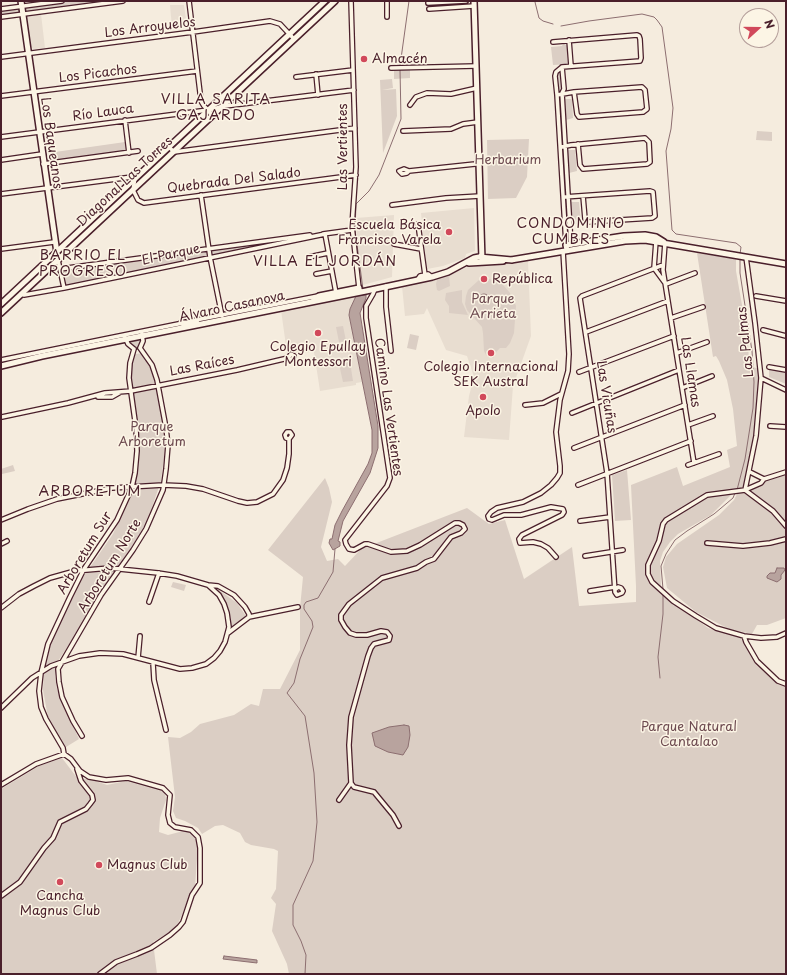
<!DOCTYPE html>
<meta charset="utf-8">
<style>
body{margin:0}
#map{position:relative;width:787px;height:975px;overflow:hidden;background:#f5ecde;font-family:"Playpen Sans",sans-serif}
canvas{display:block}
.frame{position:absolute;inset:0;border:2px solid #4a1f2b;pointer-events:none}
.north{position:absolute;left:739px;top:8px;width:40px;height:40px;box-sizing:border-box;background:#fcf5e5;border:1px solid #b59f9b;border-radius:50%;rotate:69deg;font-size:11px;font-weight:700;line-height:16px;text-align:center;color:#4a1f2b}
.north::after{content:'';display:block;margin:auto;width:14px;height:18px;background:#d1495b;clip-path:polygon(50% 0,100% 100%,50% 72%,0 100%)}
</style>
<div id="map">
<canvas width="787" height="975"></canvas>
<div class="frame"></div>
<div class="north">N</div>
</div>
<script>
const context = document.querySelector('canvas').getContext('2d');
context.lineJoin = 'round';
function paint(path, color) {
  context.fillStyle = color;
  context.fill(path, 'evenodd');
}
function poly(rows) {
  const path = new Path2D();
  for (const r of rows) {
    if (r.length === 3) {
      path.moveTo(r[0] + r[2], r[1]);
      path.arc(r[0], r[1], r[2], 0, 2 * Math.PI);
      continue;
    }
    path.moveTo(r[0], r[1]);
    for (let i = 2; i < r.length; i += 2) path.lineTo(r[i], r[i + 1]);
  }
  return path;
}
function strokePath(path, color, width, dash) {
  context.strokeStyle = color;
  context.lineWidth = width;
  context.lineCap = dash ? 'butt' : 'round';
  context.setLineDash(dash || []);
  context.stroke(path);
}
function write(font, color, halo, rows, align = 'center') {
  context.font = font + ' "Playpen Sans",sans-serif';
  context.lineWidth = 3;
  context.setLineDash([]);
  context.textBaseline = 'middle';
  context.strokeStyle = halo;
  context.fillStyle = color;
  for (const [text, x, y, turn = 0] of rows) {
    context.save();
    context.translate(x, y);
    context.rotate((+turn || 0) * Math.PI / 180);
    context.textAlign = isNaN(turn) ? turn : align;
    if (halo) context.strokeText(text, 0, 0);
    context.fillText(text, 0, 0);
    context.restore();
  }
}
const built = poly([
 [170,5,184,5,187,26,172,28],
 [41,14,45,48,34,49,30,47,26,18,27,16],
 [474,208,475,251,466,254,465,258,443,266,427,269,421,213],
 [394,215,392,277,363,285,358,253,356,218],
 [528,261,531,336,513,386,509,440,464,437,469,396,474,377,467,356,446,350,427,308,424,314,405,316,402,286,432,280,454,273,472,265,492,265],
 [356,296,349,312,362,382,356,383,356,385,320,391,314,352,287,353,281,310]
]);
const green = poly([
 [70,1,121,1,1,16,1,9],
 [563,44,565,44,567,46,568,64,553,65,551,47,562,46],
 [394,69,410,70,410,78,394,79],
 [559,72,562,73,563,90,560,92,558,90,556,76,556,73],
 [392,79,393,88,382,90,396,89,397,116,383,153,380,80],
 [564,99,572,99,573,118,566,120],
 [757,131,772,132,772,141,756,140],
 [529,139,527,177,516,198,488,199,487,140],
 [125,142,127,151,49,161,48,153],
 [567,150,575,150,577,171,569,173],
 [571,202,579,202,581,223,573,225],
 [308,236,68,285,66,284,64,270],
 [697,253,736,259,736,271,748,339,749,366,760,369,756,435,750,470,743,493,766,480,786,474,786,618,767,625,757,625,752,634,729,629,696,612,667,588,663,567,666,557,677,544,719,515,734,500,737,494,732,494,711,515,678,534,670,542,663,552,660,561,661,586,654,586,668,598,708,628,740,637,756,663,779,685,786,686,786,974,289,974,287,964,272,931,276,904,271,898,276,889,278,851,274,849,251,845,245,842,240,833,223,825,215,826,202,834,198,828,185,821,176,818,173,811,175,797,168,737,180,738,191,732,200,724,234,715,251,704,259,706,263,689,280,689,300,650,300,608,303,577,268,550,325,478,329,488,332,502,321,547,327,561,338,559,345,566,361,549,467,508,489,524,505,520,524,579,572,547,579,606,636,602,636,586,631,485,677,467,683,486,730,467,727,450,737,446,733,409,727,380,719,361,716,356,713,357],
 [449,276,450,286,439,291,437,290,436,284,437,280],
 [485,278,497,281,504,286,510,293,516,306,514,333,510,343,506,348,500,348,497,351,493,358,486,355,484,351,483,333,482,327,467,310,465,304,466,296,468,290,479,280],
 [462,290,462,302,468,315,449,313,449,306,445,300,446,293],
 [343,326,346,341,339,342,336,327],
 [410,334,419,336,416,350,407,348],
 [141,339,141,344,138,348,134,348,131,346,129,342],
 [143,353,151,367,154,380,165,430,165,449,161,481,151,510,140,534,99,594,86,619,58,661,55,676,57,689,79,739,66,747,49,720,47,712,43,690,44,668,49,646,67,605,77,586,113,534,133,489,138,464,140,444,132,378,132,363,135,354],
 [350,362,353,381,343,382,339,364],
 [769,370,786,372,786,384,769,377],
 [13,465,15,471,2,474,1,469],
 [627,470,631,520,615,521,612,475],
 [173,582,186,585,184,591,171,587],
 [214,588,219,590,237,603,246,616,236,623,231,627,231,619,227,606,223,598],
 [62,758,78,779,90,779,107,785,126,781,165,792,166,800,160,818,159,832,168,835,187,830,194,833,198,844,195,887,190,893,182,915,175,929,153,942,157,974,1,974,1,789,39,766]
]);
const water = poly([
 [484,299,5],
 [366,295,366,298,360,313,378,426,378,448,370,473,343,521,338,541,340,542,340,546,333,550,329,543,330,539,332,539,335,525,342,511,368,464,372,453,372,430,349,315,350,309,356,296,366,295],
 [777,568,784,568,785,570,781,575,781,579,777,582,767,578,767,576,770,573,775,573,777,568],
 [404,725,409,726,410,735,408,747,403,755,388,752,375,746,372,733,389,727,404,725],
 [224,956,257,960,257,963,223,959,224,956]
]);
const stream = poly([
 [535,2,539,18,543,21,553,24],
 [561,26,589,21,642,14,654,17,657,20,662,27,673,108,671,129,666,151,672,230,676,234,736,243,741,247,740,254],
 [400,66,409,1],
 [363,289,355,230,356,204,369,191,379,175,401,119,400,69],
 [737,490,745,459,753,408,754,382,752,351,740,273,740,258],
 [663,589,661,566,666,554,675,540,687,531,714,514,733,498,735,493],
 [660,678,658,657,663,614,663,595],
 [305,974,306,955,301,941,293,925,293,905,313,861,317,822,314,773,305,716,287,693,294,683,300,659,313,627,312,621,304,609,304,605,306,602,318,598,333,572,335,549]
]);
const street = poly([
 [189,1,201,101,204,106,208,110,225,106,354,90],
 [351,1,356,167,352,226,359,288],
 [428,3,466,1],
 [1,9,62,1],
 [429,9,474,6],
 [1,17,123,1],
 [387,17,387,1],
 [569,40,571,66],
 [553,42,637,35,639,36,640,39,641,58,640,61,562,67,556,72,555,76,557,95,566,245],
 [1,57,193,32,270,21,280,24,294,39],
 [562,67,564,89,562,93,571,245],
 [391,68,476,66],
 [316,74,318,95],
 [296,77,353,70],
 [557,95,574,92,642,87,645,90,647,109,643,112,579,117,577,114,574,92],
 [1,96,197,71],
 [410,105,416,97,427,93,451,94,477,88],
 [125,120,129,153],
 [403,131,451,129,463,124,478,122],
 [1,137,208,110,212,116],
 [169,147,174,152,355,128],
 [561,147,571,145,645,138,649,142,650,162,647,164,583,169,580,165,578,144],
 [1,160,42,154],
 [43,164,138,151],
 [409,171,404,169,399,171,402,174,407,173,409,171,475,164,479,160],
 [1,194,132,177,135,178,133,190,138,200,144,203,356,175],
 [201,195,210,257,222,316],
 [564,197,650,191,653,192,655,216,652,218,588,222,585,219,583,196],
 [392,205,446,198,480,196],
 [418,224,425,275],
 [323,234,352,230],
 [325,234,336,293],
 [656,241,654,268,665,283],
 [665,243,663,270,694,463],
 [394,244,421,249],
 [1,249,54,242],
 [309,257,328,253],
 [58,260,64,288],
 [60,269,310,235],
 [316,274,332,271],
 [418,279,420,276,425,275,428,274,432,277],
 [666,284,695,273],
 [386,286,386,307,391,351],
 [21,294,24,295,64,288,325,234],
 [756,296,786,301],
 [671,318,703,307],
 [191,321,318,296],
 [763,330,786,336],
 [586,332,668,301],
 [125,337,128,344,134,349],
 [140,348,143,341,142,334],
 [677,353,707,342],
 [1,360,183,323],
 [769,367,786,370],
 [579,372,674,336],
 [761,378,786,390],
 [682,388,712,376],
 [98,397,112,397,119,393],
 [525,405,543,403,561,394],
 [572,413,679,370],
 [2,417,68,403,105,393,131,391,237,370,288,358,291,354,294,356,292,360,288,358],
 [688,425,713,416],
 [770,426,786,427],
 [574,448,685,405],
 [688,465,719,454],
 [750,472,764,479],
 [786,472,764,479,761,483,745,490,707,495,666,520,663,524,659,541,648,565,648,574,652,582,673,601,696,616,716,628,744,636,761,638,777,637,786,633],
 [578,485,691,441],
 [745,490,756,436,761,378,755,323,746,257],
 [745,490,773,511,786,526],
 [1,520,28,509,57,499,112,488,163,485,186,486,203,489,238,501,247,503,257,502,273,494,283,480,287,468,289,454,289,439,292,435,290,432,287,432,285,435,286,438,289,439],
 [580,521,610,517],
 [707,543,743,546,770,543,786,539],
 [1,544,7,541],
 [585,556,623,550],
 [556,557,548,548,541,544,533,542,520,543,519,539,522,535,562,515,564,512,563,509,551,507,521,515,504,515,492,520,489,519,488,516,491,512,497,508,523,502,541,493,551,485,557,478,560,473,560,466,556,432,560,400,568,371,569,354,563,251],
 [616,589,618,587,621,588,623,591,622,593,617,595,615,592,607,473,580,298,582,296,663,265],
 [590,591,615,587],
 [149,602,159,573],
 [1,608,19,594,34,586,50,578,75,571,110,568,158,573,177,576,208,585,218,586,234,595,245,607,249,614,249,617,228,633],
 [249,617,298,607],
 [744,636,746,642,757,661,778,681,786,684],
 [138,658,140,636],
 [153,663,154,680,166,730],
 [1,708,32,678,51,666,79,656,100,653,123,654,180,669,192,668,206,664,214,658,220,651,225,642,229,627,227,613,224,604,219,595,208,585],
 [82,736,73,721,62,697,59,682,58,669,101,595,133,550,146,529,163,490,166,469,168,445,166,428,157,380,152,365,140,348],
 [64,754,63,748,46,719,41,707,39,691,41,673,48,644,70,597,84,569,117,520,132,487,135,473,137,451,136,428,129,378,130,363,134,349],
 [351,783,354,787,374,792,393,815,399,826],
 [1,785,36,764,64,754,71,759,80,771,89,777,106,780,128,778,163,788,170,795,168,815,170,823,175,827,191,830,198,837,200,848,200,883,192,895,183,922,179,927,170,935,151,948,137,954,116,962,100,974],
 [339,800,351,783,349,745,351,717,368,656,371,648,374,644,389,640,390,636,387,632,381,631,367,635,356,635,350,633,345,627,341,620,341,615,349,604,382,578,417,568,426,562,434,559,451,537,461,533,465,529,463,525,459,523,455,523,420,545,407,551,391,552,368,544,365,544,354,550,349,549,346,544,345,540,387,486,390,478,366,318,366,306,373,294,375,289],
 [1,896,20,882,44,848,53,838,60,822,86,809,90,804,93,800,92,795,81,781,77,769]
]);
const secondary = poly([
 [21,1,57,253],
 [474,1,482,260],
 [567,250,566,245,624,236,645,235,656,237,664,242],
 [511,260,625,241,645,240,786,264],
 [469,263,503,261],
 [313,301,319,296,359,288,359,292],
 [1,304,325,1],
 [1,313,335,1],
 [182,323,197,323],
 [1,366,42,356,366,291,432,277,448,272,474,258,479,257,512,260]
]);
const markers = [
 [364,59,4,"#d1495b"],
 [449,232,4,"#d1495b"],
 [484,279,4,"#d1495b"],
 [318,333,4,"#d1495b"],
 [491,353,4,"#d1495b"],
 [483,397,4,"#d1495b"],
 [99,865,4,"#d1495b"],
 [60,882,4,"#d1495b"]
];
const streetNames = [
 ["Los Arroyuelos",150,28,-7],
 ["Los Picachos",98,74,-7],
 ["Río Lauca",103,113,-8],
 ["Los Baqueanos",51,143,82],
 ["Las Vertientes",343,147,-90],
 ["Quebrada Del Salado",234,181,-7],
 ["Diagonal Las Torres",125,182,-43],
 ["El Parque",171,255,-12],
 ["Álvaro Casanova",232,307,-12],
 ["Las Palmas",746,342,-96],
 ["Las Raíces",202,366,-11],
 ["Las Llamas",690,372,81],
 ["Las Vicuñas",606,397,81],
 ["Camino Las Vertientes",388,407,82],
 ["Arboretum Sur",85,553,-59],
 ["Arboretum Norte",110,566,-58]
];
const poiNames = [
 ["Almacén",372,59,"left"],
 ["Escuela Básica",441,225,"right"],
 ["Francisco Varela",441,240,"right"],
 ["República",492,279,"left"],
 ["Colegio Epullay",318,347],
 ["Montessori",318,362],
 ["Colegio Internacional",491,367],
 ["SEK Austral",491,382],
 ["Apolo",483,411],
 ["Magnus Club",107,865,"left"],
 ["Cancha",60,896],
 ["Magnus Club",60,911]
];
const parkNames = [
 ["Herbarium",508,160],
 ["Parque",493,299],
 ["Arrieta",493,314],
 ["Parque",152,427],
 ["Arboretum",152,442],
 ["Parque Natural",689,727],
 ["Cantalao",689,742]
];
const neighbourhoodNames = [
 ["VILLA SARITA",216,100],
 ["GAJARDO",216,116],
 ["CONDOMINIO",571,224],
 ["CUMBRES",571,240],
 ["BARRIO EL",83,256],
 ["PROGRESO",83,272],
 ["VILLA EL JORDÁN",325,262],
 ["ARBORETUM",90,492]
];
paint(built, '#e8ddd0');
paint(green, '#dbcec4');
paint(water, '#b8a39e');
strokePath(water, '#8c6e70', 1);
strokePath(stream, '#8c6e70', 1);
strokePath(street, '#4a1f2b', 6);
strokePath(secondary, '#4a1f2b', 8);
strokePath(street, '#fcf5e5', 3.5);
strokePath(secondary, '#fcf5e5', 5);
for (const [x, y, r, color] of markers) {
  const dot = new Path2D();
  dot.arc(x, y, r, 0, 2 * Math.PI);
  context.fillStyle = color;
  context.fill(dot);
  strokePath(dot, '#fcf5e5', 1.5);
}
write('13px', '#4a1f2b', '#fcf5e5', streetNames);
write('13px', '#4a1f2b', '#fcf5e5', poiNames);
write('13px', '#6e4b51', '#fcf5e5', parkNames);
context.letterSpacing = '1px';
write('14px', '#4a1f2b', '#fcf5e5', neighbourhoodNames);
context.letterSpacing = '0px';
</script>
